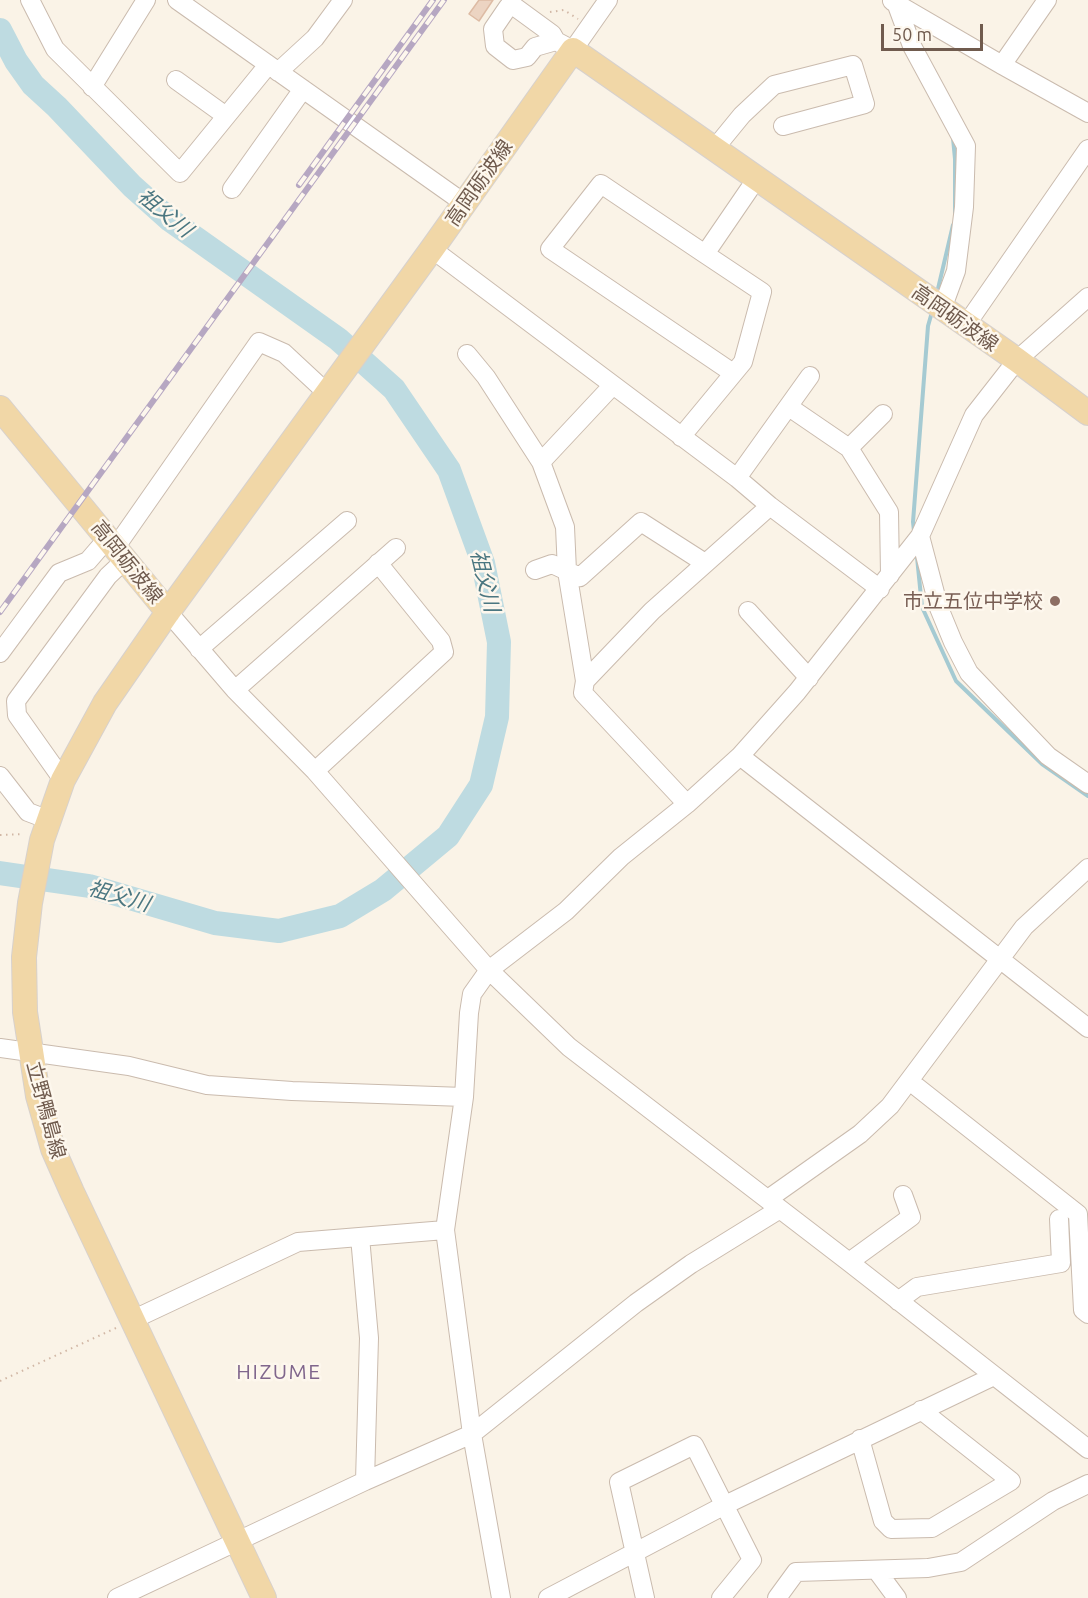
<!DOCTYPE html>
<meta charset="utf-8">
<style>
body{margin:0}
#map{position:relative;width:1088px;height:1598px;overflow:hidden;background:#faf3e7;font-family:Ubuntu,sans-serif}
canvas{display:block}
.scale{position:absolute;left:881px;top:24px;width:102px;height:27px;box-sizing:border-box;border:3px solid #705b4e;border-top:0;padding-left:8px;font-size:18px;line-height:21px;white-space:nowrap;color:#705b4e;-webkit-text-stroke:4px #fdf7ed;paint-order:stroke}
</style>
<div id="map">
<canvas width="1088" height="1598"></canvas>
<div class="scale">50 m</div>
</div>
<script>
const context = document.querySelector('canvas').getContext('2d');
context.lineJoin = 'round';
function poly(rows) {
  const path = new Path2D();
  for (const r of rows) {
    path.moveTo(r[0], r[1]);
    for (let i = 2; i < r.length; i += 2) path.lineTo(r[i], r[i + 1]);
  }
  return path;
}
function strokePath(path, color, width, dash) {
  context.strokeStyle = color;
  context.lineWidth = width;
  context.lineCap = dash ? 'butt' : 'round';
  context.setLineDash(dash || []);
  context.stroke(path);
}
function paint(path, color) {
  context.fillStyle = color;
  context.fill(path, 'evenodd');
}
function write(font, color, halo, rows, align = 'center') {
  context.font = font + ' Ubuntu,"Noto Sans JP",sans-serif';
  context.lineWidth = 5;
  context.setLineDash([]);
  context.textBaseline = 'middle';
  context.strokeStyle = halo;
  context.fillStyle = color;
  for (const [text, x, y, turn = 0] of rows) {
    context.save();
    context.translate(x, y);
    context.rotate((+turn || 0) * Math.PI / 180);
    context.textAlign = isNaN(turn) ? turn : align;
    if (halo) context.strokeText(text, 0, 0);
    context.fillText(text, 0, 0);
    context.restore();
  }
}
const stream = poly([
 [953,138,955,159,955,214],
 [937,293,953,225],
 [914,531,913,522,928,326,932,312],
 [917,557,922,607,956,681,1042,764,1088,796]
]);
const river = poly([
 [0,30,16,61,33,85,57,107,132,186,170,220,338,339,394,389,449,470,483,563,499,642,497,717,481,785,448,836,383,890,340,916,279,931,215,923,89,886,0,873]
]);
const building = poly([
 [479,0,493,0,479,21,469,14,479,0]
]);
const path = poly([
 [550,12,564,10,578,19],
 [0,835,24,834],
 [0,1381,116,1328]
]);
const minor = poly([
 [30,0,55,49,180,173,268,65],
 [177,0,464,203],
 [895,0,912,46,966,146,964,207,956,271,942,309],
 [892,1,1002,65,1088,113],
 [556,41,535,47,527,57,513,60,495,46,493,29,508,7,515,7,552,34,556,41,573,50,608,0],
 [1002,65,1047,0],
 [278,72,315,38,343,0],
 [176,80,226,116],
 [92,87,146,0],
 [715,148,742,115,774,85,853,65,865,104,783,126],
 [232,189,303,89],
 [432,249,737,478,770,506,880,589],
 [705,254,601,184,550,249,733,373],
 [966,325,1088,149],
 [467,354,486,377,541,462],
 [613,385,541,462,565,527,567,571,585,681,583,693,687,804],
 [789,407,849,448,889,512,890,575],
 [681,437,743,362,762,292,705,254,757,178],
 [849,448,883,414],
 [737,478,810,376],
 [920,536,939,608,953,642,969,673,1048,756,1088,784],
 [115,548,259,342,284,353,327,393],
 [535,570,552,564,580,577,641,522,705,563],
 [748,611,809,678],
 [168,612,235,690,315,771,489,970,566,911,621,857,687,804,740,756,797,692,920,536,974,415,1017,360,1088,297],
 [199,649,347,521],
 [0,653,59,573,88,561,107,539],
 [585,681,652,611,770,506],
 [235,690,396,548],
 [740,756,1088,1028],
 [315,771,444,652,441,641,378,563],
 [0,776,28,812,49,820],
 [63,780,17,715,16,701,108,576,125,560],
 [0,1048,129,1066,207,1085,292,1091,464,1097],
 [917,1087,1078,1214,1083,1310,1088,1314],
 [768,1199,860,1134,890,1106,1024,927,1088,868],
 [360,1237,369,1338,365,1481],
 [849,1262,911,1217,903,1195],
 [898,1301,917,1287,1061,1263,1059,1219],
 [132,1320,298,1242,445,1230],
 [860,1439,883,1521,891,1529,932,1528,1011,1481,921,1410],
 [877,1571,897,1598],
 [117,1598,365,1481,472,1434,636,1303,691,1264,780,1209],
 [501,1598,472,1434,445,1230,464,1097,469,1013,472,994,489,970,569,1047,849,1262,1088,1449],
 [548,1598,725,1505,994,1376],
 [645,1598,619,1482,694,1445,752,1560,721,1598],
 [777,1598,796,1572,928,1568,961,1562,1053,1501,1088,1484]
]);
const major = poly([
 [0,408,168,612],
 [264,1598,72,1192,53,1149,38,1096,25,1012,24,957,30,903,42,840,63,780,105,703,168,612,432,249,573,50,1017,360,1088,413]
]);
const rail = poly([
 [299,185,433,0],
 [0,612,444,0]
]);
const markers = [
 [1055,601,6,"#8d6e63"]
];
const streetNames = [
 ["高岡砺波線",479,183,-55],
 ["高岡砺波線",955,318,35],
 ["高岡砺波線",127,562,51],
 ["立野鴨島線",46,1110,75]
];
const educationNames = [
 ["市立五位中学校",1043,601]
];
const waterNames = [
 ["祖父川",165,213,39],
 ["祖父川",485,581,76],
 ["祖父川",119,896,16]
];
const neighbourhoodNames = [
 ["HIZUME",279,1372]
];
strokePath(stream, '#a5cad2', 4);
strokePath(river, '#bedbe1', 24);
paint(building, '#ecd4c2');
strokePath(building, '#ddbba4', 1.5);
strokePath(minor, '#cabbae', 20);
strokePath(major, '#d7d1cd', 26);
strokePath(path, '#d1b7a5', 2, [1.5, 4.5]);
strokePath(minor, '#fff', 18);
strokePath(major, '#f1d7a7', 24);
strokePath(rail, '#b6a7c2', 6);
strokePath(rail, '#fdf7ed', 4, [11]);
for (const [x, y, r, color] of markers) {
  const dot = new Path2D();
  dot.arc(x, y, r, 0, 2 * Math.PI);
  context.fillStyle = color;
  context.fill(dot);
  strokePath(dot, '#fdf7ed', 2);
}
write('20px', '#705b4e', '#fdf7ed', streetNames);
write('20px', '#785e54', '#fdf7ed', educationNames, 'right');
write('italic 21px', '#4b7781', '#fdf7ed', waterNames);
context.letterSpacing = '1.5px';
write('21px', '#80668c', '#fdf7ed', neighbourhoodNames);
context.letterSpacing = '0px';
</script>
